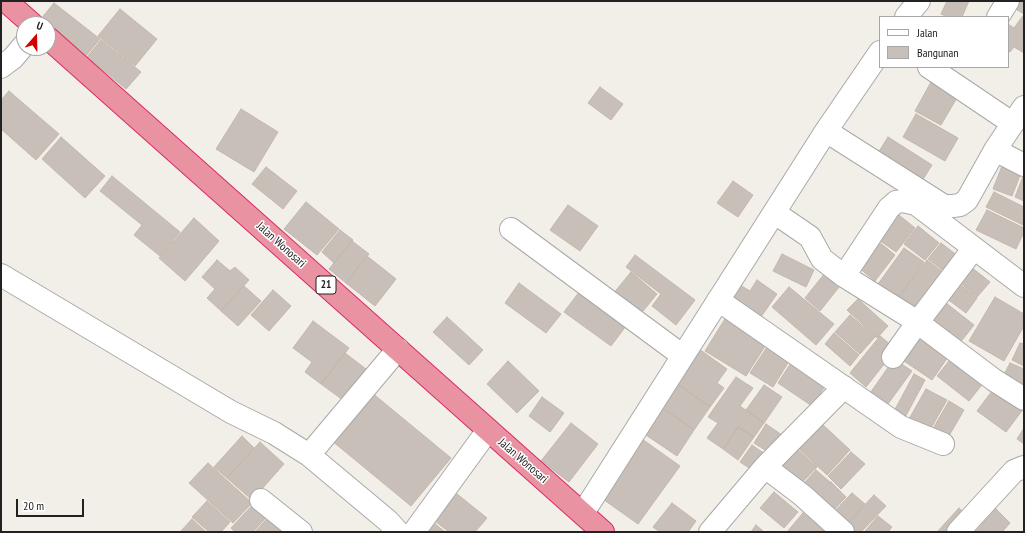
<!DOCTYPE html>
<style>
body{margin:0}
#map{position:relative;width:1025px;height:533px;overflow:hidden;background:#f2efe9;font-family:"PT Sans Narrow",sans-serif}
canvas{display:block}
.frame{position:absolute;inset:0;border:2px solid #222;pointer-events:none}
.legend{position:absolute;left:879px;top:16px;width:130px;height:52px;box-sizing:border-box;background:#fff;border:1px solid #a7a7a7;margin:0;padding:5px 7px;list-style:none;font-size:12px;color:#222}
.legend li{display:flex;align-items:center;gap:8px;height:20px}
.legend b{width:20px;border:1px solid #a7a7a7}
.north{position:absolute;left:16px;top:16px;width:40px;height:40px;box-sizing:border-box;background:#fff;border:1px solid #a7a7a7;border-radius:50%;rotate:20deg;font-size:11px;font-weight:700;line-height:16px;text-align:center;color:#222}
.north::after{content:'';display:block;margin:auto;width:14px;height:18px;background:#d40000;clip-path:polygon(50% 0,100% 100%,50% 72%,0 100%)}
.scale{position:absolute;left:16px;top:499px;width:68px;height:18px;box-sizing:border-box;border:2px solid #222;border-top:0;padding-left:5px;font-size:12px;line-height:14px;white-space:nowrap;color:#222;-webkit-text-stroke:3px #fff;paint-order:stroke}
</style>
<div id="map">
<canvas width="1025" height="533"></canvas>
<div class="frame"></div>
<ul class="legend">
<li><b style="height:5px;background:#fff"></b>Jalan</li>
<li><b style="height:11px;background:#c7bfb8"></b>Bangunan</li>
</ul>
<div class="north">U</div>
<div class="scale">20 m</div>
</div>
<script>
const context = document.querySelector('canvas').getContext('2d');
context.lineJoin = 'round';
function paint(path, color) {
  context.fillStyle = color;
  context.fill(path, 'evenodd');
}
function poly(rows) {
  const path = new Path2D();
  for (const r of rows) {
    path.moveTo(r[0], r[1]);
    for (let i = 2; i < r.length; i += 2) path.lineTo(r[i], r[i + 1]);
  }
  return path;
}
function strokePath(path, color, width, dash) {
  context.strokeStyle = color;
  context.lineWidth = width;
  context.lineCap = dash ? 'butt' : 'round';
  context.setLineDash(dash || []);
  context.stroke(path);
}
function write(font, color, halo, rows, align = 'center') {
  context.font = font + ' "PT Sans Narrow",sans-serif';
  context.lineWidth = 3;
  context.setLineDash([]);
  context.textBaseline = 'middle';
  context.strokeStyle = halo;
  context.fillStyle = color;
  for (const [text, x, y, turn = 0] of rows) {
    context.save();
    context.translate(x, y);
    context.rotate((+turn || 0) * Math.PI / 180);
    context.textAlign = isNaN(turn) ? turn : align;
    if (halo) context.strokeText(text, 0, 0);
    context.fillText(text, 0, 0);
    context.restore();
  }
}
const building = poly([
 [947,1,969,1,962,17,948,17,941,14,947,1],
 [1019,1,1024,1,1024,14,1014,8,1019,1],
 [54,3,100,39,85,57,48,27,48,24,45,24,40,20,54,3],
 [120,9,157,39,135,66,98,36,120,9],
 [1022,17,1024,18,1024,53,1014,47,1010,52,1008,51,1008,24,1014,28,1022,17],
 [101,40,141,72,126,89,87,57,101,40],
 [931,82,958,96,941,125,915,111,931,82],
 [600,87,623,104,611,120,588,103,600,87],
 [9,91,59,134,36,160,1,129,1,100,9,91],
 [241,109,278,132,254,172,216,149,241,109],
 [916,114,958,138,945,161,903,137,916,114],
 [61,137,105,176,85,198,42,159,61,137],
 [888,137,932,165,922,181,878,153,888,137],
 [1002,166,1021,173,1012,196,993,189,1002,166],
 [266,167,297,191,283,209,252,184,266,167],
 [1024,174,1024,201,1015,197,1024,174],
 [112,176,180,232,160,256,134,235,142,225,100,191,112,176],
 [733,181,753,195,738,217,717,203,733,181],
 [994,192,1024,207,1023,225,986,207,994,192],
 [306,202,339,229,317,255,284,229,306,202],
 [568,205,598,226,580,251,550,230,568,205],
 [987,210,1024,228,1024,232,1016,249,976,230,987,210],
 [899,215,915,228,896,252,879,240,899,215],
 [194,218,219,241,185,281,159,258,194,218],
 [918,226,939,243,925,260,904,244,918,226],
 [340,230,353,240,334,263,322,252,340,230],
 [352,241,369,254,346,283,329,269,352,241],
 [879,242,895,255,875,281,859,268,879,242],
 [941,243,963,260,950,276,928,259,941,243],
 [904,248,924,262,898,298,878,284,904,248],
 [782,254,814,270,806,287,773,271,782,254],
 [635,255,695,300,676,325,652,306,661,294,626,267,635,255],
 [367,256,396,279,375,306,346,283,367,256],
 [217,260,230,271,235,267,249,280,221,311,207,298,215,289,202,277,217,260],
 [927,260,949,277,917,318,895,301,927,260],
 [966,263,990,282,977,297,954,278,966,263],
 [631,272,657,294,639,316,613,294,631,272],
 [825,273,840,286,820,311,805,298,825,273],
 [757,280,777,294,756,324,727,303,740,285,750,291,757,280],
 [954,280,977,298,966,313,942,295,954,280],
 [519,283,561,314,546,333,505,303,519,283],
 [244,286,261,301,238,326,221,311,244,286],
 [583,287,629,322,611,346,564,312,583,287],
 [789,287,834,324,816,345,772,307,789,287],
 [273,290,291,306,269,331,251,315,273,290],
 [995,297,1024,314,1024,326,1004,361,969,341,995,297],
 [858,299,888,326,877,338,847,310,858,299],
 [941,299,974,325,955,349,922,323,941,299],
 [728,314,769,340,746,376,705,351,728,314],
 [850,315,875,337,860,354,835,332,850,315],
 [447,317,483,350,469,365,433,332,447,317],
 [313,321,349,348,321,384,305,372,312,362,293,348,313,321],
 [920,326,953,350,932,380,898,357,920,326],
 [834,333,859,355,850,366,825,344,834,333],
 [880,336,896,349,866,387,850,373,880,336],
 [1020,343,1024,344,1024,366,1012,360,1020,343],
 [769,344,791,358,773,387,750,373,769,344],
 [699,349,727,369,717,383,724,388,710,407,675,382,699,349],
 [345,353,366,369,343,400,321,384,345,353],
 [953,356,985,381,969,401,937,376,953,356],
 [794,358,829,380,812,406,778,383,794,358],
 [894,359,912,371,885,408,868,396,894,359],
 [508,361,539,391,517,413,487,384,508,361],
 [1010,363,1024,369,1024,394,1000,382,1010,363],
 [914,374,925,380,902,423,891,417,914,374],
 [736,377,753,388,740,406,764,423,754,437,738,427,723,449,707,438,718,423,708,417,736,377],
 [675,382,710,407,694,430,659,405,675,382],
 [764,385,782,397,764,423,746,410,764,385],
 [995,387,1024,408,1006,432,977,411,995,387],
 [926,389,947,400,930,430,909,419,926,389],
 [371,392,451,458,411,506,331,440,371,392],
 [542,397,564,413,550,432,529,416,542,397],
 [949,401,964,410,946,441,931,432,949,401],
 [661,407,694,430,677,456,643,433,661,407],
 [571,423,598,444,569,482,541,461,571,423],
 [821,423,850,450,827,475,798,448,821,423],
 [766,424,785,437,773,455,754,443,766,424],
 [738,427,754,437,738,460,723,449,738,427],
 [1024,428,1024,444,1017,439,1024,428],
 [242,436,254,448,227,478,214,467,242,436],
 [642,439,680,466,638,524,600,497,642,439],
 [260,442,284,464,252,500,227,478,260,442],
 [752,445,765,454,754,471,740,462,752,445],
 [797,449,817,467,796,489,777,471,797,449],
 [851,452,865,464,841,489,828,476,851,452],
 [208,463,252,503,233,523,189,483,208,463],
 [816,470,830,482,811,502,798,490,816,470],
 [831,482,846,497,827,517,812,502,831,482],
 [774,492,798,512,784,528,760,508,774,492],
 [852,493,865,504,843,528,830,516,852,493],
 [457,494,487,518,475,532,449,532,435,521,457,494],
 [874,495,886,506,861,532,846,532,842,529,874,495],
 [258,499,272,511,253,532,235,532,231,528,258,499],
 [207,501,230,522,221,532,209,532,192,517,207,501],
 [672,503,696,521,688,532,660,532,653,527,672,503],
 [959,508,967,516,953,532,937,532,959,508],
 [996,509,1010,523,1002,532,975,532,996,509],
 [803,513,824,531,823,532,787,532,803,513],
 [271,514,291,532,255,532,271,514],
 [878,516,892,527,888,532,866,532,865,531,878,516],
 [192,519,206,532,180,532,192,519],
 [433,522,445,532,425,532,433,522],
 [756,525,764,532,751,532,756,525]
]);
const minor = poly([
 [906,17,919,1],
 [998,17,1008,1],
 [1,67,13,58,24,45],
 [929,67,1012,123],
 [826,131,944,206,953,206,960,205,967,200,995,150,1024,107],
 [995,150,1024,165],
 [775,213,810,237,822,259,844,276,913,319,994,380,1024,399],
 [511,229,683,356],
 [1,275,231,412,274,433,309,455,388,521,398,532],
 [844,276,889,208,896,202,903,201,916,204,1024,286],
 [718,300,901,427,943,444],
 [893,357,917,323,974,248],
 [309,455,398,349],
 [765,467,802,495,843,532],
 [261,500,301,532],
 [583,513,826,131,880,52],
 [414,532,488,430],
 [710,532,765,467,844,387],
 [958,532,1014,471,1024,467]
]);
const highway = poly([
 [6,1,32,24],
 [48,38,603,532]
]);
const shields = [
 [326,285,20]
];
const shieldNames = [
 ["21",326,285]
];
const streetNames = [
 ["Jalan Wonosari",281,245,42],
 ["Jalan Wonosari",523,461,41]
];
paint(building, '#c7bfb8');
strokePath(building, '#c4b6ab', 1);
strokePath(minor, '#a9a9a9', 24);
strokePath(highway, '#dc2a67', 24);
strokePath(minor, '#fff', 22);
strokePath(highway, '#e892a2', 22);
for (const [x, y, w] of shields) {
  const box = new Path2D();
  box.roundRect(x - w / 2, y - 9, w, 18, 3);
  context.fillStyle = '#fff';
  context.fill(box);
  strokePath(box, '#222', 1);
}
write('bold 11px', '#222', null, shieldNames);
write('12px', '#222', '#fff', streetNames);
</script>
